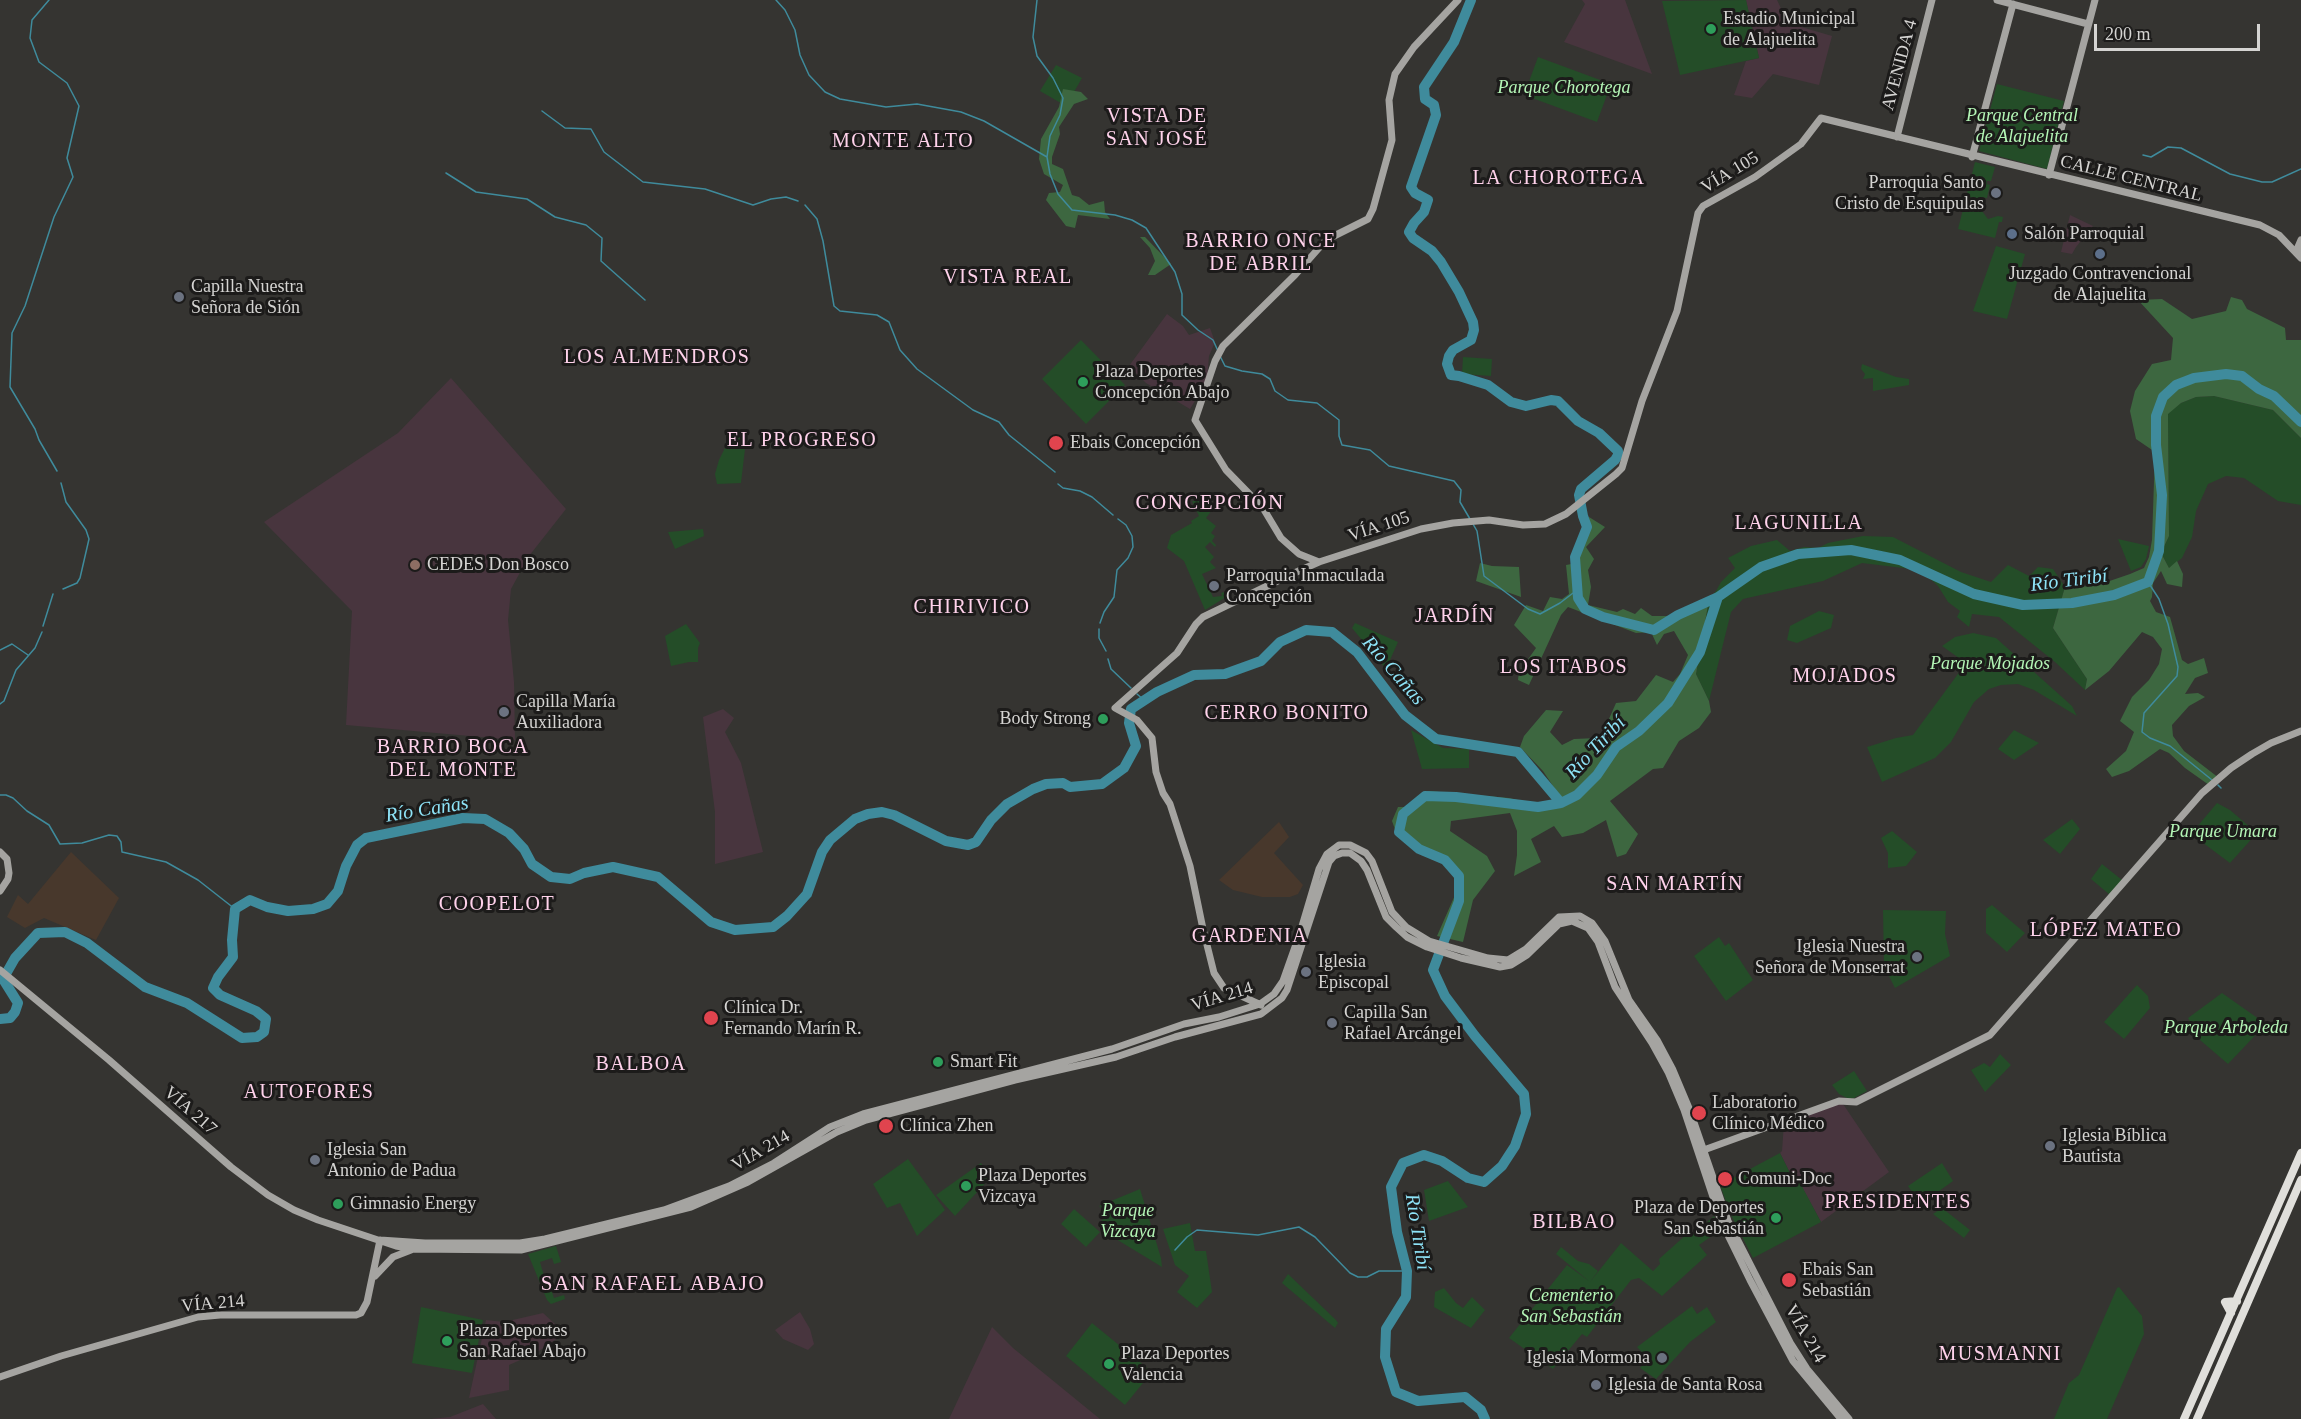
<!DOCTYPE html>
<meta charset="utf-8">
<style>
body{margin:0}
#map{position:relative;width:2301px;height:1419px;overflow:hidden;background:#353431;font-family:Georgia,serif}
canvas{display:block}
.scale{position:absolute;left:2094px;top:24px;width:166px;height:27px;box-sizing:border-box;border:3px solid #d5d4d2;border-top:0;padding-left:8px;font-size:18px;line-height:21px;white-space:nowrap;color:#d5d4d2;-webkit-text-stroke:4px #1c1b1a;paint-order:stroke}
</style>
<div id="map">
<canvas width="2301" height="1419"></canvas>
<div class="scale">200 m</div>
</div>
<script>
const context = document.querySelector('canvas').getContext('2d');
context.lineJoin = 'round';
function paint(path, color) {
  context.fillStyle = color;
  context.fill(path, 'evenodd');
}
function poly(rows) {
  const path = new Path2D();
  for (const r of rows) {
    path.moveTo(r[0], r[1]);
    for (let i = 2; i < r.length; i += 2) path.lineTo(r[i], r[i + 1]);
  }
  return path;
}
function strokePath(path, color, width, dash) {
  context.strokeStyle = color;
  context.lineWidth = width;
  context.lineCap = dash ? 'butt' : 'round';
  context.setLineDash(dash || []);
  context.stroke(path);
}
function write(font, color, halo, rows, align = 'center') {
  context.font = font + ' Georgia,serif';
  context.lineWidth = 6;
  context.setLineDash([]);
  context.textBaseline = 'middle';
  context.strokeStyle = halo;
  context.fillStyle = color;
  for (const [text, x, y, turn = 0] of rows) {
    context.save();
    context.translate(x, y);
    context.rotate((+turn || 0) * Math.PI / 180);
    context.textAlign = isNaN(turn) ? turn : align;
    if (halo) context.strokeText(text, 0, 0);
    context.fillText(text, 0, 0);
    context.restore();
  }
}
const industrial = poly([
 [1279,822,1289,837,1274,853,1303,885,1298,894,1290,897,1262,897,1233,890,1219,880],
 [71,852,119,898,96,940,44,918,25,928,7,917,18,895,28,904]
]);
const education = poly([
 [1582,0,1625,0,1652,74,1564,42,1585,4],
 [1746,0,1777,0,1788,23,1832,36,1819,85,1773,74,1752,98,1734,95,1746,61,1759,58],
 [2070,215,2093,226,2076,247,2072,254,2061,252],
 [1167,314,1183,326,1189,335,1210,328,1215,342,1209,356,1207,381,1190,409,1146,383,1129,366],
 [451,378,566,509,529,556,511,589,508,620,514,682,515,740,346,725,352,611,264,522,398,433],
 [723,709,734,718,725,732,741,763,763,852,715,864,715,812,703,717],
 [1838,1104,1843,1104,1889,1172,1821,1222,1797,1178,1793,1179,1780,1153,1782,1151,1784,1123],
 [800,1312,810,1329,814,1344,808,1350,783,1339,775,1330],
 [543,1313,565,1333,536,1353,509,1365,509,1390,469,1398,486,1320,504,1322],
 [992,1327,1013,1348,1100,1419,949,1419],
 [483,1404,496,1419,431,1419,450,1417]
]);
const green = poly([
 [1746,0,1759,58,1680,75,1662,1],
 [1538,57,1611,84,1597,122,1524,95],
 [1056,65,1082,78,1066,106,1040,91],
 [1997,84,2064,101,2047,169,1979,151],
 [1975,162,1995,167,1991,181,1987,181,1987,184,1990,185,1987,198,1981,197,1978,210,1982,211,1988,219,1998,216,2003,217,2002,222,1999,222,1995,238,1958,229],
 [1996,246,2025,254,2007,319,1973,311],
 [1081,340,1125,385,1086,424,1042,379],
 [1463,357,1492,359,1491,376,1462,374],
 [1862,364,1896,377,1909,379,1909,385,1873,391,1873,378,1863,379,1865,374,1861,369],
 [2214,396,2273,410,2301,438,2301,505,2278,501,2244,478,2226,476,2208,484,2196,511,2192,537,2182,558,2169,568,2161,553,2169,536,2168,413,2181,403,2196,397],
 [733,432,739,435,745,449,741,483,717,484,715,474,719,460],
 [1192,501,1199,501,1212,510,1206,518,1216,526,1211,533,1215,536,1212,541,1216,545,1215,547,1210,542,1205,547,1214,557,1210,562,1216,568,1202,574,1213,597,1222,596,1221,593,1224,592,1226,597,1205,610,1184,561,1167,548,1171,535,1192,523,1191,521,1199,516],
 [703,529,704,536,675,549,668,532],
 [1863,536,1893,537,1961,572,1991,582,2008,565,2029,576,2038,567,2053,569,2065,587,2053,628,2087,679,2085,690,2055,662,1999,617,1972,614,1969,627,1957,617,1960,611,1948,602,1938,586,1928,577,1911,569,1862,563,1823,581,1743,599,1731,612,1709,701,1696,674,1709,599,1716,591,1721,582,1735,568,1728,558,1751,546,1777,540,1790,551,1804,547,1818,548,1828,543],
 [2118,539,2149,546,2146,559,2141,567,2131,571],
 [1819,611,1834,615,1831,628,1797,643,1787,640,1790,626],
 [1355,623,1398,642,1386,669,1352,628],
 [686,624,700,643,698,648,698,662,689,662,671,666,665,636],
 [1973,633,1996,638,2072,706,2077,716,2034,690,2018,684,2001,685,1989,689,1974,702,1951,742,1935,758,1882,782,1867,747,1896,738,1913,735,1966,663,1942,646,1955,637],
 [1411,730,1443,748,1469,749,1469,768,1422,769],
 [2014,730,2039,743,2014,760,1998,749],
 [2217,803,2230,810,2257,833,2230,863,2191,834],
 [2072,819,2080,829,2060,854,2043,840],
 [1892,831,1917,852,1906,866,1888,868,1888,853,1881,838],
 [2102,864,2122,880,2110,895,2091,879],
 [1992,905,2025,933,2007,952,1986,933,1986,909],
 [1883,910,1946,911,1945,934,1950,956,1895,988,1884,966],
 [1719,937,1725,946,1729,943,1753,980,1726,1001,1694,956],
 [2137,985,2148,996,2150,1008,2124,1039,2104,1022],
 [2222,993,2266,1024,2228,1064,2200,1040,2188,1018],
 [2000,1054,2011,1065,1985,1092,1971,1070,1984,1063,1990,1067],
 [1854,1071,1867,1091,1854,1098,1849,1099,1839,1094,1832,1085],
 [1780,1153,1793,1179,1797,1177,1821,1222,1753,1258,1730,1213,1720,1185],
 [908,1159,945,1210,917,1236,900,1203,887,1208,873,1184],
 [981,1163,991,1177,955,1216,936,1195],
 [1942,1163,1953,1181,1928,1199,1931,1205,1924,1209,1908,1186],
 [1448,1181,1468,1207,1429,1221,1424,1190],
 [1140,1189,1161,1258,1162,1267,1111,1236,1098,1225,1108,1213,1099,1206],
 [1942,1208,1970,1230,1964,1238,1933,1214],
 [1074,1209,1100,1232,1086,1247,1061,1224],
 [1714,1216,1720,1230,1699,1245,1707,1255,1662,1296,1639,1278,1631,1280,1587,1337,1582,1334,1553,1369,1509,1338,1567,1265,1589,1281,1556,1254,1561,1247,1578,1261,1589,1264,1598,1271,1590,1282,1621,1243,1653,1271,1660,1264,1659,1259,1687,1234,1691,1230,1693,1234],
 [1190,1223,1195,1251,1206,1251,1212,1292,1197,1308,1177,1292,1189,1276,1175,1265,1163,1229],
 [556,1246,561,1262,554,1264,552,1258,540,1262,547,1286,549,1290,551,1289,554,1298,564,1295,565,1299,551,1304,547,1300,528,1254],
 [1288,1274,1336,1320,1338,1323,1335,1328,1282,1283],
 [2119,1287,2142,1316,2144,1334,2107,1419,2054,1419,2069,1383,2079,1375,2117,1288],
 [1444,1288,1456,1303,1463,1308,1472,1297,1485,1310,1471,1328,1434,1307,1435,1292],
 [1692,1306,1697,1314,1707,1307,1716,1322,1690,1342,1656,1379,1640,1368,1648,1358,1637,1347],
 [421,1307,483,1320,472,1373,412,1363],
 [1092,1323,1152,1372,1125,1405,1066,1356]
]);
const forest = poly([
 [1063,89,1081,92,1088,99,1074,104,1059,127,1060,134,1052,157,1052,164,1063,169,1072,195,1079,197,1089,205,1104,201,1105,212,1110,219,1078,215,1075,228,1066,226,1046,200,1049,193,1060,192,1063,185,1044,174,1039,159,1041,139,1059,107],
 [1140,237,1145,237,1171,264,1155,275,1148,275,1155,261,1150,248],
 [2231,297,2242,300,2247,309,2285,328,2286,340,2301,340,2301,438,2273,410,2214,396,2196,397,2181,403,2168,414,2169,536,2161,553,2169,568,2177,561,2183,574,2182,587,2167,584,2161,571,2153,583,2152,597,2150,601,2156,612,2170,617,2182,660,2188,664,2204,658,2208,673,2195,678,2185,694,2198,693,2205,697,2189,706,2172,725,2173,736,2184,751,2219,778,2209,785,2185,768,2169,753,2160,749,2129,771,2112,777,2106,769,2126,751,2134,732,2120,721,2132,697,2149,680,2159,664,2162,649,2153,637,2142,632,2109,671,2085,690,2087,679,2053,628,2065,587,2095,586,2130,574,2144,568,2149,557,2152,540,2155,452,2136,439,2130,411,2135,391,2152,364,2171,360,2173,338,2138,300,2162,299,2192,319,2226,311],
 [1589,517,1605,527,1586,547,1594,559,1588,570,1591,587,1588,605,1617,612,1623,609,1635,614,1641,608,1652,616,1669,616,1709,599,1696,674,1709,701,1711,712,1699,728,1679,741,1663,768,1653,769,1610,801,1638,834,1626,854,1617,857,1606,820,1583,833,1562,837,1554,826,1531,839,1541,862,1514,876,1517,855,1517,831,1510,813,1451,821,1450,831,1487,856,1495,871,1473,900,1463,942,1437,936,1463,877,1442,862,1410,845,1396,832,1392,821,1398,807,1405,807,1428,791,1509,798,1556,809,1555,789,1543,771,1520,747,1524,736,1546,710,1563,711,1550,732,1562,745,1574,739,1597,738,1605,728,1616,703,1636,701,1656,675,1673,682,1680,674,1688,655,1674,631,1664,634,1657,645,1651,632,1636,633,1568,607,1561,615,1529,685,1518,680,1519,672,1536,648,1514,625,1526,605,1543,611,1550,597,1562,599,1569,594,1566,565,1577,563,1575,548,1581,538,1590,530],
 [1480,563,1492,566,1519,567,1521,597,1476,581]
]);
const stream = poly([
 [49,0,32,20,30,38,39,62,67,83,79,106,67,158,73,177,54,217,25,306,12,333,10,387,35,429,39,440,57,471],
 [776,0,785,10,795,30,800,55,809,75,825,92,840,99,886,107,917,104,961,112,984,121,1047,157],
 [1037,0,1033,37,1037,56,1053,78,1063,98,1060,115,1050,136,1047,157,1050,174,1058,194,1072,210,1115,215,1132,220,1146,228,1175,272,1182,294,1182,315,1198,330,1213,340,1218,351],
 [542,111,565,128,591,129,604,152,643,182,705,189,753,205,771,199,786,197,798,201],
 [2143,155,2151,157,2168,147,2181,148,2230,174,2262,182,2272,182,2301,169],
 [446,173,476,192,527,199,555,217,586,225,602,238,601,261,645,300],
 [805,205,817,219,823,241,834,306,840,311,877,315,889,322,900,350,917,369,973,410,999,422,1009,435,1055,472],
 [1220,356,1225,366,1242,371,1262,374,1270,379,1275,391,1288,400,1317,403,1339,420,1339,436,1342,445,1370,450,1389,466,1454,481,1461,490,1460,502,1470,519],
 [61,483,66,502,86,530,89,539,80,578,77,583,63,589],
 [1058,484,1063,488,1080,491,1092,497,1113,515],
 [1473,524,1477,531,1484,576,1528,609,1540,614,1560,603,1577,590],
 [2148,582,2159,599,2168,624,2178,667,2177,676,2144,713,2142,732,2150,738,2170,746,2212,780],
 [1100,623,1104,612,1114,597,1117,570,1128,558,1133,547,1132,536,1126,525,1118,519],
 [43,626,53,594],
 [1099,629,1099,638,1106,651],
 [0,650,12,644,28,655],
 [1108,659,1111,669,1131,688],
 [1137,694,1144,700],
 [0,704,4,701,16,670,35,648,42,632],
 [2218,785,2221,788],
 [0,795,6,795,13,798,27,811,49,825,60,844,82,843,109,835,117,836,121,842,122,852,166,862,198,880,235,909],
 [1175,1250,1187,1237,1197,1230,1258,1235,1299,1227,1315,1237,1350,1273,1358,1277,1367,1277,1379,1271,1407,1271]
]);
const river = poly([
 [1471,0,1454,42,1424,87,1425,99,1434,105,1436,115,1411,187,1415,193,1428,200,1424,212,1414,223,1409,232,1413,238,1432,251,1441,262,1459,292,1473,322,1474,330,1471,340,1453,350,1449,356,1447,364,1451,375,1459,376,1488,385,1511,402,1526,406,1551,400,1558,401,1578,421,1599,433,1618,451,1618,455,1615,460,1581,489,1579,495,1583,516,1587,527,1575,557,1578,598,1585,609,1603,617,1654,630,1678,615,1718,597,1761,567,1798,554,1851,550,1900,560,1974,594,2023,605,2072,603,2114,595,2148,582,2159,551,2162,495,2156,445,2156,416,2163,397,2176,385,2194,378,2226,374,2242,376,2259,389,2274,396,2301,422],
 [0,1019,10,1018,15,1012,18,1003,3,979,15,958,38,933,65,932,87,943,145,987,187,1003,242,1038,257,1037,264,1032,266,1019,256,1011,220,995,213,988,218,977,233,957,232,940,235,909,250,900,267,907,288,911,313,909,327,904,338,891,346,866,357,845,366,838,463,818,485,819,509,833,524,849,532,864,551,877,570,879,584,873,613,867,658,877,711,922,735,930,773,927,787,916,807,894,822,852,830,840,855,819,868,814,882,812,894,815,946,841,968,845,976,842,991,820,1007,804,1033,789,1046,784,1063,783,1070,787,1102,784,1124,768,1136,746,1129,723,1131,709,1157,692,1194,675,1225,674,1261,661,1280,642,1306,630,1332,632,1357,652,1405,715,1436,739,1518,752,1561,803],
 [1485,1419,1481,1410,1465,1397,1418,1401,1396,1392,1385,1357,1386,1329,1406,1297,1407,1271,1397,1232,1391,1187,1403,1163,1424,1155,1442,1161,1468,1178,1484,1182,1502,1166,1515,1146,1526,1114,1524,1094,1475,1036,1445,996,1433,970,1459,901,1459,876,1445,860,1419,849,1399,832,1403,814,1425,796,1456,797,1538,807,1561,803,1577,795,1597,775,1616,747,1639,731,1668,703,1700,652,1718,597]
]);
const secondary = poly([
 [1997,0,2088,24],
 [1897,137,1932,0],
 [1972,157,2013,4],
 [2049,175,2095,0],
 [2299,255,2298,247,2301,240],
 [1319,562,1299,554,1281,538,1263,508,1226,470,1195,420,1215,361,1223,346,1295,275,1326,240,1368,219,1373,209,1392,140,1389,100,1395,74,1414,47,1458,0],
 [0,852,7,859,9,873,8,879,0,891],
 [0,970,109,1060,231,1167,268,1195,294,1210,318,1220,396,1246,413,1249,521,1250,691,1207,748,1182,837,1132,866,1120,1015,1080,1116,1057,1175,1037,1261,1014,1282,998,1287,990,1329,862,1334,856,1342,853,1350,853,1361,861,1367,870,1386,917,1396,927,1407,937,1427,947,1461,958,1500,967,1511,965,1527,955,1559,924,1572,921,1588,928,1598,942,1615,987,1652,1043,1668,1072,1684,1110,1721,1221,1750,1280,1793,1361,1841,1419],
 [1261,1005,1224,988,1214,973,1203,929,1190,866,1170,804,1163,793,1156,772,1152,738,1137,720,1115,708,1177,653,1196,624,1203,617,1292,574,1319,562,1421,529,1453,523,1489,520,1523,525,1545,524,1566,514,1616,474,1622,468,1642,401,1677,311,1698,213,1703,206,1755,177,1801,144,1821,118,2260,225,2279,235,2301,258],
 [1701,1151,1839,1101,1856,1102,1990,1035,2202,793,2231,768,2252,754,2271,743,2301,731],
 [380,1240,425,1243,520,1243,545,1239,664,1210,729,1186,774,1163,830,1127,863,1114,1112,1049,1184,1024,1219,1017,1260,1004,1274,994,1283,981,1300,933,1319,869,1327,854,1339,845,1350,845,1366,853,1372,861,1392,912,1406,927,1429,941,1488,958,1508,960,1526,949,1559,917,1580,916,1592,923,1605,941,1629,1000,1657,1040,1673,1070,1689,1108,1728,1221,1791,1344,1807,1369,1849,1419],
 [375,1276,393,1257,411,1250],
 [0,1377,61,1356,198,1317,220,1315,356,1315,361,1313,367,1302,380,1240]
]);
const highway = poly([
 [2231,1313,2225,1302,2237,1301],
 [2184,1419,2301,1153],
 [2197,1419,2301,1180]
]);
const markers = [
 [1711,29,6,"#2e9e5b"],
 [1996,193,6,"#6b7280"],
 [2012,234,6,"#5c6f8a"],
 [2100,254,6,"#5c6f8a"],
 [179,297,6,"#6b7280"],
 [1083,382,6,"#2e9e5b"],
 [1056,443,8,"#e0444e"],
 [415,565,6,"#8d6e63"],
 [1214,586,6,"#6b7280"],
 [504,712,6,"#6b7280"],
 [1103,719,6,"#2e9e5b"],
 [1917,957,6,"#6b7280"],
 [1306,972,6,"#6b7280"],
 [711,1018,8,"#e0444e"],
 [1332,1023,6,"#6b7280"],
 [938,1062,6,"#2e9e5b"],
 [1699,1113,8,"#e0444e"],
 [886,1126,8,"#e0444e"],
 [2050,1146,6,"#6b7280"],
 [315,1160,6,"#6b7280"],
 [1725,1179,8,"#e0444e"],
 [966,1186,6,"#2e9e5b"],
 [338,1204,6,"#2e9e5b"],
 [1776,1218,6,"#2e9e5b"],
 [1789,1280,8,"#e0444e"],
 [447,1341,6,"#2e9e5b"],
 [1662,1358,6,"#6b7280"],
 [1109,1364,6,"#2e9e5b"],
 [1596,1385,6,"#6b7280"]
];
const poiNames = [
 ["Estadio Municipal",1723,19],
 ["de Alajuelita",1723,40],
 ["Parroquia Santo",1984,183,"right"],
 ["Cristo de Esquipulas",1984,204,"right"],
 ["Salón Parroquial",2024,234],
 ["Juzgado Contravencional",2100,274,"center"],
 ["de Alajuelita",2100,295,"center"],
 ["Capilla Nuestra",191,287],
 ["Señora de Sión",191,308],
 ["Plaza Deportes",1095,372],
 ["Concepción Abajo",1095,393],
 ["Ebais Concepción",1070,443],
 ["CEDES Don Bosco",427,565],
 ["Parroquia Inmaculada",1226,576],
 ["Concepción",1226,597],
 ["Capilla María",516,702],
 ["Auxiliadora",516,723],
 ["Body Strong",1091,719,"right"],
 ["Iglesia Nuestra",1905,947,"right"],
 ["Señora de Monserrat",1905,968,"right"],
 ["Iglesia",1318,962],
 ["Episcopal",1318,983],
 ["Clínica Dr.",724,1008],
 ["Fernando Marín R.",724,1029],
 ["Capilla San",1344,1013],
 ["Rafael Arcángel",1344,1034],
 ["Smart Fit",950,1062],
 ["Laboratorio",1712,1103],
 ["Clínico Médico",1712,1124],
 ["Clínica Zhen",900,1126],
 ["Iglesia Bíblica",2062,1136],
 ["Bautista",2062,1157],
 ["Iglesia San",327,1150],
 ["Antonio de Padua",327,1171],
 ["Plaza Deportes",978,1176],
 ["Vizcaya",978,1197],
 ["Comuni-Doc",1738,1179],
 ["Gimnasio Energy",350,1204],
 ["Plaza de Deportes",1764,1208,"right"],
 ["San Sebastián",1764,1229,"right"],
 ["Ebais San",1802,1270],
 ["Sebastián",1802,1291],
 ["Plaza Deportes",459,1331],
 ["San Rafael Abajo",459,1352],
 ["Plaza Deportes",1121,1354],
 ["Valencia",1121,1375],
 ["Iglesia Mormona",1650,1358,"right"],
 ["Iglesia de Santa Rosa",1608,1385]
];
const streetNames = [
 ["AVENIDA 4",1900,65,-75],
 ["VÍA 105",1730,173,-31],
 ["CALLE CENTRAL",2131,179,14],
 ["VÍA 105",1379,527,-18],
 ["VÍA 214",1222,997,-17],
 ["VÍA 217",190,1111,41],
 ["VÍA 214",761,1151,-30],
 ["VÍA 214",213,1304,-5],
 ["VÍA 214",1805,1334,60]
];
const parkNames = [
 ["Parque Chorotega",1564,88],
 ["Parque Central",2022,116],
 ["de Alajuelita",2022,137],
 ["Parque Mojados",1990,664],
 ["Parque Umara",2223,832],
 ["Parque Arboleda",2226,1028],
 ["Parque",1128,1211],
 ["Vizcaya",1128,1232],
 ["Cementerio",1571,1296],
 ["San Sebastián",1571,1317]
];
const neighbourhoodNames = [
 ["VISTA DE",1157,117],
 ["SAN JOSÉ",1157,140],
 ["MONTE ALTO",903,142],
 ["LA CHOROTEGA",1559,179],
 ["BARRIO ONCE",1261,242],
 ["DE ABRIL",1261,265],
 ["VISTA REAL",1008,278],
 ["LOS ALMENDROS",657,358],
 ["EL PROGRESO",802,441],
 ["LAGUNILLA",1799,524],
 ["CHIRIVICO",972,608],
 ["JARDÍN",1455,617],
 ["LOS ITABOS",1564,668],
 ["MOJADOS",1845,677],
 ["CERRO BONITO",1287,714],
 ["BARRIO BOCA",453,748],
 ["DEL MONTE",453,771],
 ["SAN MARTÍN",1675,885],
 ["COOPELOT",497,905],
 ["LÓPEZ MATEO",2106,931],
 ["GARDENIA",1250,937],
 ["BALBOA",641,1065],
 ["AUTOFORES",309,1093],
 ["PRESIDENTES",1898,1203],
 ["BILBAO",1574,1223],
 ["MUSMANNI",2000,1355]
];
const waterNames = [
 ["Río Tiribí",2069,581,-7],
 ["Río Cañas",1393,671,49],
 ["Río Tiribí",1596,748,-47],
 ["Río Cañas",427,810,-9],
 ["Río Tiribí",1417,1232,81]
];
const quarterNames = [
 ["CONCEPCIÓN",1210,503],
 ["SAN RAFAEL ABAJO",653,1284]
];
paint(industrial, '#48382c');
paint(education, '#48353e');
paint(green, '#244d28');
paint(forest, '#3d6740');
strokePath(stream, '#3f8b9c', 1.5);
strokePath(river, '#3f8b9c', 10);
strokePath(secondary, '#a5a4a1', 7);
strokePath(highway, '#e0dfdb', 8);
for (const [x, y, r, color] of markers) {
  const dot = new Path2D();
  dot.arc(x, y, r, 0, 2 * Math.PI);
  context.fillStyle = color;
  context.fill(dot);
  strokePath(dot, '#1c1b1a', 2);
}
write('18px', '#d5d4d2', '#1c1b1a', poiNames, 'left');
write('18px', '#d5d4d2', '#1c1b1a', streetNames);
write('italic 18px', '#b4f6b6', '#1c1b1a', parkNames);
context.letterSpacing = '1.5px';
write('20px', '#ffd2eb', '#1c1b1a', neighbourhoodNames);
context.letterSpacing = '0px';
write('italic 20px', '#8ee3f7', '#1c1b1a', waterNames);
context.letterSpacing = '1.5px';
write('21px', '#ffd2eb', '#1c1b1a', quarterNames);
context.letterSpacing = '0px';
</script>
